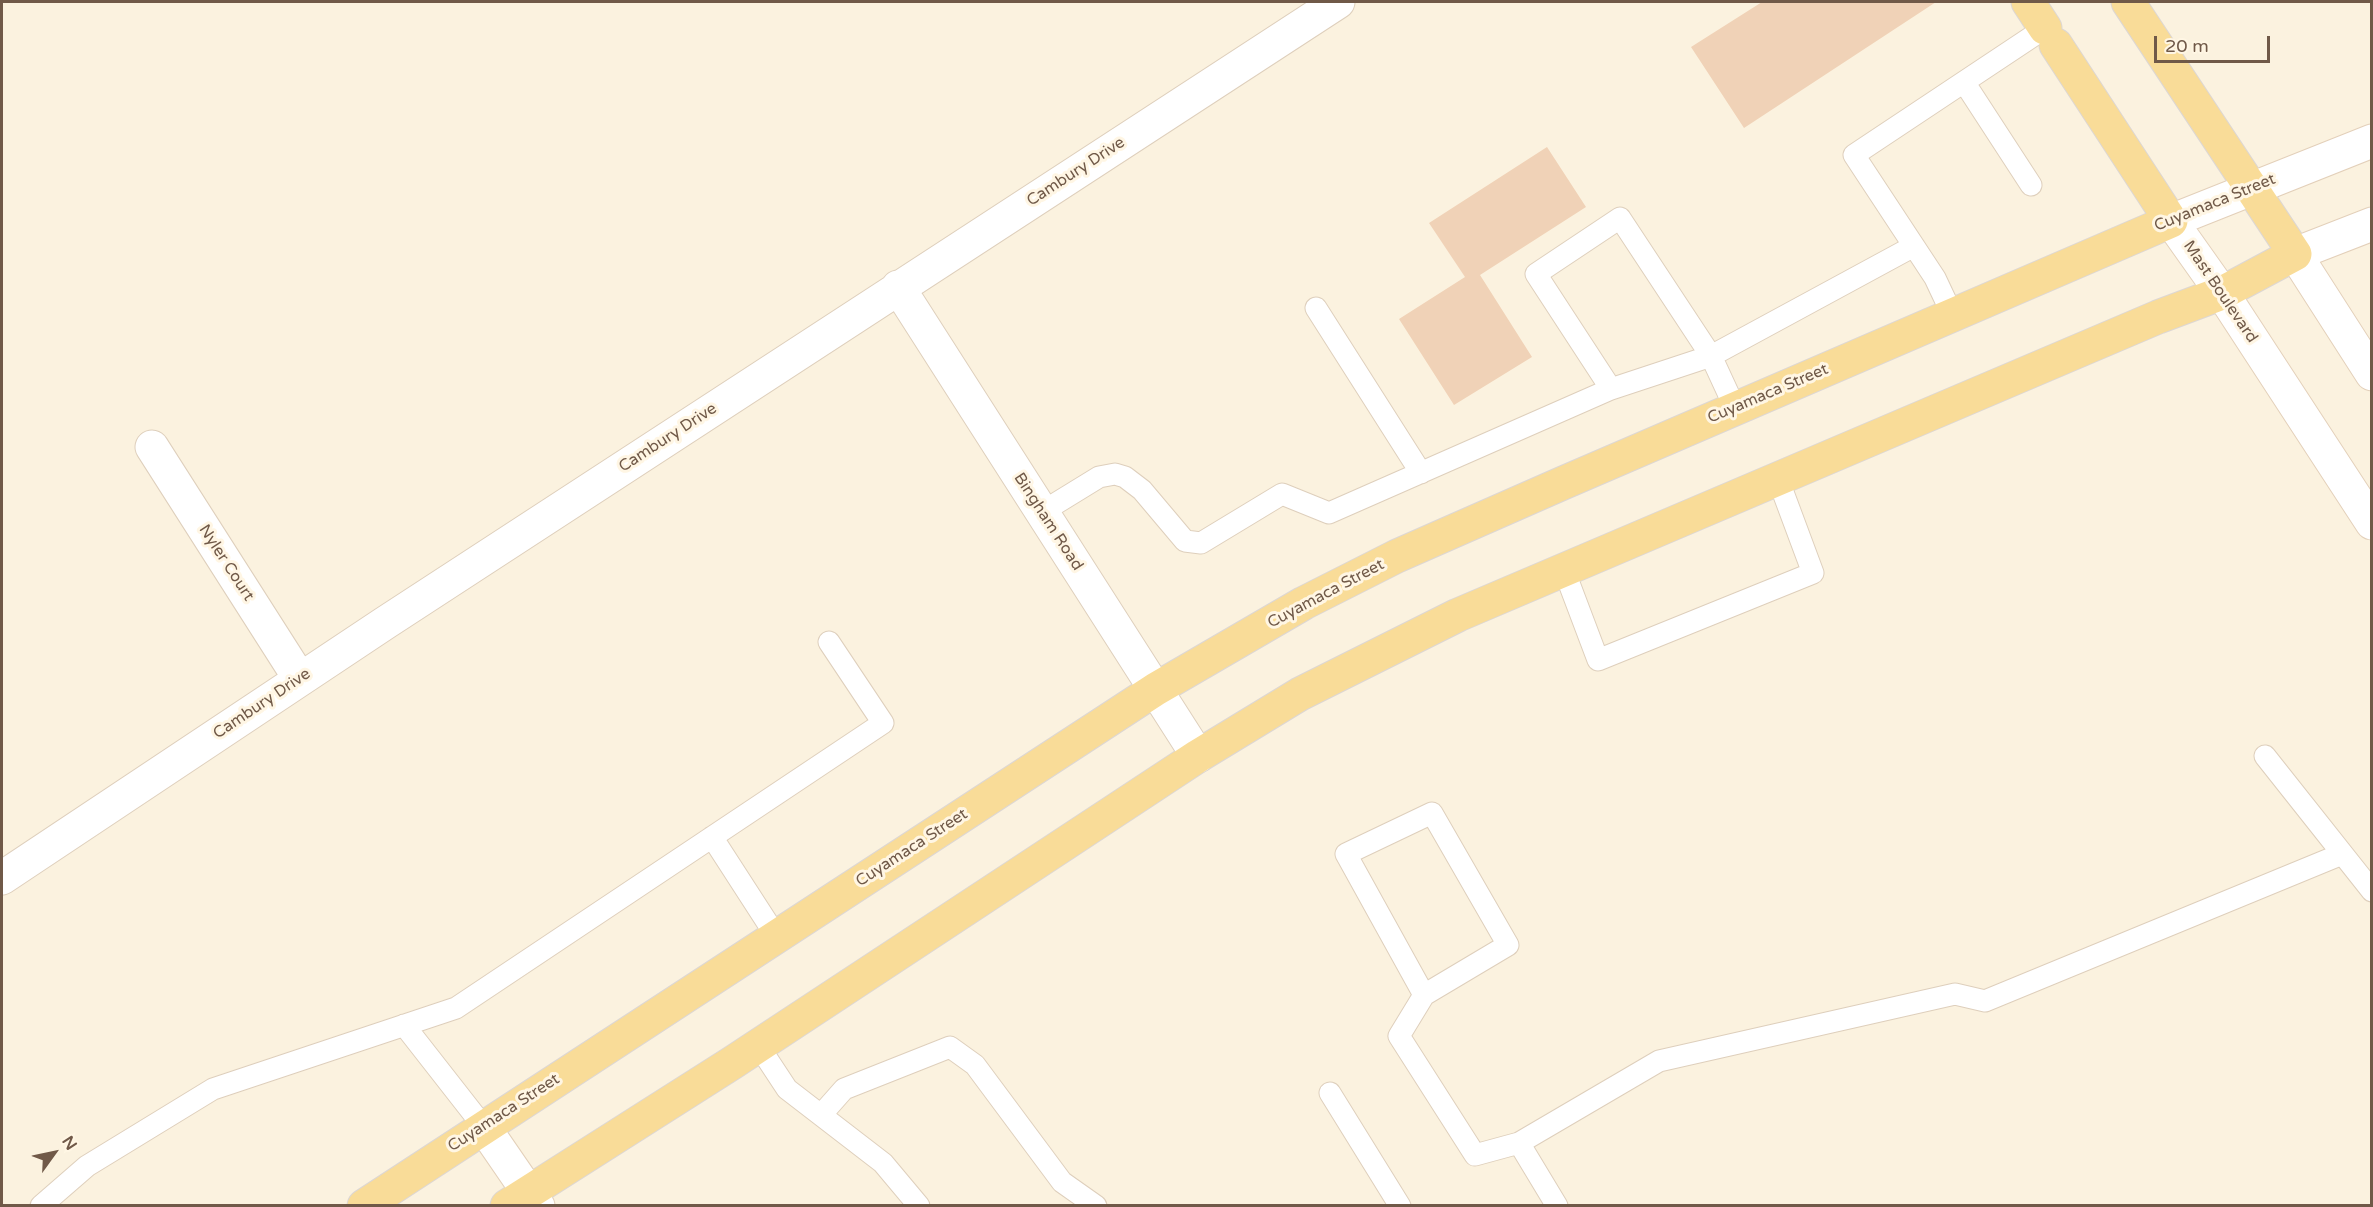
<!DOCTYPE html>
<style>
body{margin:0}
#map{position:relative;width:2373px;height:1207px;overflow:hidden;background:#fbf2df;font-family:"Varela Round",sans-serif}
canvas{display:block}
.frame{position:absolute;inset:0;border:3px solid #705948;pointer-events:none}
.north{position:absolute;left:24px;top:1123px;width:60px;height:60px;-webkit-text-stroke:4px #fff6e4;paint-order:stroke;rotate:57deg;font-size:16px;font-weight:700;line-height:24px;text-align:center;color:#705948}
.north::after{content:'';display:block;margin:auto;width:21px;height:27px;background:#705948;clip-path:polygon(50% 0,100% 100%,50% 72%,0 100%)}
.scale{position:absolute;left:2154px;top:36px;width:116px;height:27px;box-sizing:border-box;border:3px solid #705948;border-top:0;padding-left:8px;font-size:18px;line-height:21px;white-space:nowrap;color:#705948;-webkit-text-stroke:4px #fff6e4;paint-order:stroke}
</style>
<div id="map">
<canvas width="2373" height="1207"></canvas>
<div class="frame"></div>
<div class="north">N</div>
<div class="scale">20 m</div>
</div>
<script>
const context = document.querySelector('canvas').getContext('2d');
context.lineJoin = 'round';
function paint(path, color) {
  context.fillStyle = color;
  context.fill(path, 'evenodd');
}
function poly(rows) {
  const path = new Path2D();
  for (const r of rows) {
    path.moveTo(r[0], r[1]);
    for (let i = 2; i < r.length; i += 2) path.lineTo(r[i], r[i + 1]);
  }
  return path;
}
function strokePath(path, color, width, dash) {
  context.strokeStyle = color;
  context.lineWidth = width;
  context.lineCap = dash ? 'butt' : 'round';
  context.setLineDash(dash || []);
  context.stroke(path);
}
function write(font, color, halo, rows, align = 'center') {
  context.font = font + ' "Varela Round",sans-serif';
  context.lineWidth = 6;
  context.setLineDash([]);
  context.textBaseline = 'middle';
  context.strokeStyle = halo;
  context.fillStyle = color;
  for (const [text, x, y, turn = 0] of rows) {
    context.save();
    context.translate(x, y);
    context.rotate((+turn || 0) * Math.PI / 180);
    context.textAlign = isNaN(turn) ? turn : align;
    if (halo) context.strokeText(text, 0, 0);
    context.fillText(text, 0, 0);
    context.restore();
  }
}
const building = poly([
 [1762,2,1936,2,1744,128,1691,47],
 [1547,147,1586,207,1480,275,1532,357,1454,405,1399,319,1465,277,1429,223]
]);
const lane = poly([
 [1964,82,2031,185],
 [1620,218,1711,356,1611,389,1536,274,1620,218],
 [1316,308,1421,473],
 [1952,314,1935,278,1854,155,2045,28],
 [1735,408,1711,356,1914,246],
 [1042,512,1099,477,1115,474,1125,477,1142,490,1185,541,1201,543,1282,494,1329,513,1611,389],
 [1564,570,1598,660,1813,573,1778,479],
 [2265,756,2372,891],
 [712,837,776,936],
 [1424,995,1508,945,1432,813,1346,854,1424,995,1399,1036,1475,1155,1519,1143,1659,1061,1955,994,1985,1001,2342,854],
 [404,1025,483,1126],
 [758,1045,787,1089,883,1163,919,1206],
 [1330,1093,1400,1206],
 [821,1115,844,1089,950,1047,975,1065,1062,1182,1096,1206],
 [1519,1143,1557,1206],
 [41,1206,87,1166,213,1089,456,1008,883,723,829,642]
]);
const street = poly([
 [898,287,1198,756],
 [152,447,300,679],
 [2,878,385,623,1338,2]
]);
const secondary = poly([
 [2372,141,2171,221,2222,293,2372,523],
 [2372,224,2295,254,2372,374],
 [483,1126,538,1206]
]);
const primary = poly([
 [2028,2,2045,28],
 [364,1206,1156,689,1304,603,1397,556,1563,483,2171,221,2056,45],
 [507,1206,732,1063,1198,756,1300,694,1458,615,2158,317,2222,293,2295,254,2128,2]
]);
const streetNames = [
 ["Cambury Drive",1076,172,-33],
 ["Cuyamaca Street",2215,203,-22],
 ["Mast Boulevard",2220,292,56],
 ["Cuyamaca Street",1768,394,-23],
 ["Cambury Drive",668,438,-33],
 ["Bingham Road",1048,522,57],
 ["Nyler Court",226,563,57],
 ["Cuyamaca Street",1326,594,-28],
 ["Cambury Drive",262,704,-34],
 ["Cuyamaca Street",912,848,-33],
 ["Cuyamaca Street",504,1113,-33]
];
paint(building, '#f0d2b7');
strokePath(lane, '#decfbc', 23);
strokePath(street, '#decfbc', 35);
strokePath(secondary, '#e3d0ba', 35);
strokePath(primary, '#ddd7d3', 35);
strokePath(lane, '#fff', 21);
strokePath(street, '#fff', 33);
strokePath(secondary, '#fff', 33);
strokePath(primary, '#f9dc98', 33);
write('16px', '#705948', '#fff6e4', streetNames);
</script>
